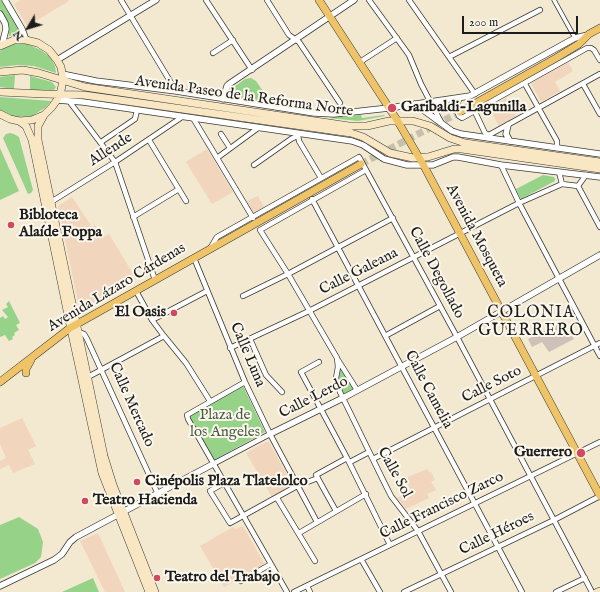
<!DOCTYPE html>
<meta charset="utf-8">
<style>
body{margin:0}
#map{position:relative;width:600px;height:592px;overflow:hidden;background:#f2e9d0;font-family:"IM FELL English",serif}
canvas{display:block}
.north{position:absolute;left:8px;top:8px;width:40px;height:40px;-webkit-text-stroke:3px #fbf7ec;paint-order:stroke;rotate:232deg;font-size:11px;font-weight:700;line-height:16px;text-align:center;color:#1c1c1c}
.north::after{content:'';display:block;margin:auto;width:14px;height:18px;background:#1c1c1c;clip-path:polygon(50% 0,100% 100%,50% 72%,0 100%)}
.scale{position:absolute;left:462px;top:16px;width:116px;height:18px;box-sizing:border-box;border:2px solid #1c1c1c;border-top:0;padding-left:5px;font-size:12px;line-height:14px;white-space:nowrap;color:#1c1c1c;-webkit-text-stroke:3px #fbf7ec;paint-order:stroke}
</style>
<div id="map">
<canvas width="600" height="592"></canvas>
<div class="north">N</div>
<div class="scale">200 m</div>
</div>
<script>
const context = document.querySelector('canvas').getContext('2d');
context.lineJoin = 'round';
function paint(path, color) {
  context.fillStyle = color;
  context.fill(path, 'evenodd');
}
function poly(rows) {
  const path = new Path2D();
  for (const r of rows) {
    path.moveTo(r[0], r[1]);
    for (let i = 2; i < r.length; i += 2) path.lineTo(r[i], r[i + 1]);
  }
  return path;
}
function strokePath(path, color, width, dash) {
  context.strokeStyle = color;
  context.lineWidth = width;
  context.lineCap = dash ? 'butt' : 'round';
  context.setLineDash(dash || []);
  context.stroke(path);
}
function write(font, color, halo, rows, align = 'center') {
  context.font = font + ' "IM FELL English",serif';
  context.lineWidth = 4;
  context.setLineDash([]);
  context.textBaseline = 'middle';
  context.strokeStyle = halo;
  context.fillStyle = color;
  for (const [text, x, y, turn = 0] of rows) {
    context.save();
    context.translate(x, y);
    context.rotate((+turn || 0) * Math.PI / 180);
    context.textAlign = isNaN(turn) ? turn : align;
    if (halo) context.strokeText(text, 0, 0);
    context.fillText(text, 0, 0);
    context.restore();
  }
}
const built = poly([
 [21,0,68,0,69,1,27,26,14,4],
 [568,62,573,71,555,82,560,91,541,102,531,83],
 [506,98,516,116,499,126,489,108],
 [207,149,233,192,212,204,186,162],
 [258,196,264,207,254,213,247,201],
 [72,197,92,227,95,225,104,237,109,234,136,279,80,311,58,206],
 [22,418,36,446,28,450,35,464,13,473,9,465,0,469,0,461,6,458,0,444,0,428],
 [266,442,269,442,292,484,292,486,272,497,246,453],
 [427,469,429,472,431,472,435,480,431,482,436,490,427,494,429,498,406,509,397,498,411,491,405,478],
 [243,526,265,565,224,587,200,546,233,527,235,529],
 [98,533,125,592,105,592,80,541]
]);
const industrial = poly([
 [562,323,574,339,549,352,542,342,532,347,528,339]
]);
const green = poly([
 [0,0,1,0,22,34,9,36,7,21,0,9],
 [14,44,27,44,41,50,50,57,55,66,56,73,34,66,17,65,0,67,0,51,5,47],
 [15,75,14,89,0,87,0,77],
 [30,76,52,82,56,87,54,90,30,90],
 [251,78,256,81,265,94,265,97,263,101,261,102,232,97,230,92,231,89,245,79],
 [0,97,51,101,46,107,32,116,15,117,0,110],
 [347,115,348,116,361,115,362,118,384,115,385,116,358,121,329,118],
 [10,133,14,134,19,137,33,190,31,193,28,194,3,138,6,134],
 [0,148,19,191,0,200],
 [543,175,554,177,555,179,555,181,521,199,516,189],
 [9,301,20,323,16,325,19,330,14,333,15,335,12,337,13,339,9,341,5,335,0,337,0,318,3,316,5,319,8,317,2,310,8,307,6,304],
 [341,365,355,389,342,395,337,383],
 [243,386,265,432,214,460,189,416],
 [19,517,38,529,43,542,41,557,35,563,0,579,0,525],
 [93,578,99,592,62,592]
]);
const primaryTunnel = poly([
 [361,164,460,112]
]);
const pedestrian = poly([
 [554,0,575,38]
]);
const minor = poly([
 [121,0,176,91],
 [206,0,252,70],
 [267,0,289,35,299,42,340,103],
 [369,0,409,55,421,84,441,122],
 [409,0,475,94],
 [213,53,233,40],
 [449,57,540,10],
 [360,62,397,38],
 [525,84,557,141,557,148],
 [583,84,600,114],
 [460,98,457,104,456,109,459,116,462,118,587,48,591,48,594,50,600,60],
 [69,101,115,162,155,280],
 [475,112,485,133,489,135,488,138],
 [193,118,253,218],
 [221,134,230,148],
 [298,135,299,141,321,178],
 [489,135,600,74],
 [149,140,186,201],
 [101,142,135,119,137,110],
 [217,158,258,128],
 [254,165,291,139,297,136],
 [501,165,519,203,600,356],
 [366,170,260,230,288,274,337,358,338,367,336,378,340,392,383,480,391,496,418,531,451,592],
 [559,172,562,184],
 [562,184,578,186],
 [578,186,600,227],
 [578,186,586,175],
 [312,199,522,592],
 [51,202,115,162,182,117],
 [133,217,179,189],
 [211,247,217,237,359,157,457,337,592,592],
 [194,258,245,382,270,434,317,522],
 [136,291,152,320,164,336,186,363,210,401],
 [243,296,288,274,393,218],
 [152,320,207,291],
 [79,332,84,334,87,339,157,492],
 [385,336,440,306],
 [250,339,266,375,282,392],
 [230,348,309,311,519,203,562,184],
 [338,360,357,390],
 [319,362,301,372,347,458,390,545],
 [88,377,164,336],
 [245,382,187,415,188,419,287,592],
 [373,459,600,343],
 [350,462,369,452],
 [213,464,270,434],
 [224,483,210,491,230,523,297,486,318,478],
 [277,498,315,561],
 [336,511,316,475,347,458],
 [299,533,366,494],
 [361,559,380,592],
 [241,581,271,564],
 [307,586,310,592],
 [294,592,600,442],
 [404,592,554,520,600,496],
 [556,592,585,578]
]);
const tertiary = poly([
 [5,0,22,29,26,40],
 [0,14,5,23,6,29,2,45],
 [57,60,156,0],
 [62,74,96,81,176,91,314,113,334,114,389,108,470,96,575,38,588,35],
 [223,99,227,86,229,84,354,0],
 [57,100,83,102,352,141,363,145,384,159,407,165,433,165,453,157,458,157,501,165,600,177],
 [415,104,452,131,461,134,600,154],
 [508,125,506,134,510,141],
 [270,434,343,398,457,337,600,255],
 [0,586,54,560,62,554,70,542,76,537,213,464]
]);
const secondary = poly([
 [0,46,14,40,26,40,38,43,49,50,57,60,61,67,63,79,61,91,57,100,52,107,44,115,32,120,19,121,10,119,0,114],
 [0,72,23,70,39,73,85,87,349,126,367,126,389,121,413,121,430,126,450,138,465,143,600,162],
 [0,92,44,94,84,95,351,133,363,137,390,153,413,158,428,157,454,149,462,149,600,169],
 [44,115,38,126,38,140,104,456,113,485,155,592],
 [19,121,26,126,32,140,69,320,102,473,149,592],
 [597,592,600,591]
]);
const primary = poly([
 [319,0,397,120,424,166,600,496],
 [460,112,556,58,579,44,589,34,600,28],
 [26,373,26,369,31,360],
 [0,382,70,328,361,164]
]);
const markers = [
 [392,108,5,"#d1495b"],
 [11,225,4,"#d1495b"],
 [174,313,4,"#d1495b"],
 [581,453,5,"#d1495b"],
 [137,482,4,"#d1495b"],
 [85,501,4,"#d1495b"],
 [157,578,4,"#d1495b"]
];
const streetNames = [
 ["Avenida Paseo de la Reforma Norte",244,97,8],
 ["Allende",111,150,-33],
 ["Avenida Mosqueta",476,236,62],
 ["Calle Galeana",359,272,-27],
 ["Calle Degollado",436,273,62],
 ["Avenida Lázaro Cárdenas",117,288,-31],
 ["Calle Luna",247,355,67],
 ["Calle Soto",492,385,-27],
 ["Calle Camelia",428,390,62],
 ["Calle Lerdo",314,398,-27],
 ["Calle Mercado",131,405,66],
 ["Calle Sol",394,473,61],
 ["Calle Francisco Zarco",442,506,-26],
 ["Calle Héroes",497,534,-26]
];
const poiNames = [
 ["Garibaldi-Lagunilla",401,108],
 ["Bibloteca",19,216],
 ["Alaíde Foppa",19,233],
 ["El Oasis",166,313,"right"],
 ["Guerrero",572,453,"right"],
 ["Cinépolis Plaza Tlatelolco",145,482],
 ["Teatro Hacienda",93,501],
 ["Teatro del Trabajo",165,578]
];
const parkNames = [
 ["Plaza de",225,416],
 ["los Angeles",225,433]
];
const neighbourhoodNames = [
 ["COLONIA",531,314],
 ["GUERRERO",531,332]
];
paint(built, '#f1d5bd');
paint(industrial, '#cec1ba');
paint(green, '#96d389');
strokePath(primaryTunnel, '#c7c0ac', 7, [7, 3.5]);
strokePath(pedestrian, '#3c3b37', 5);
strokePath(minor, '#3c3b37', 6);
strokePath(tertiary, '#3c3b37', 7);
strokePath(secondary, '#3c3b37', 8);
strokePath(primary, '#3c3b37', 8);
strokePath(pedestrian, '#fff', 3.5);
strokePath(minor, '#fff', 4.5);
strokePath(tertiary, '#fff', 5.5);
strokePath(secondary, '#f9e7c3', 7);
strokePath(primary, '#efc469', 7);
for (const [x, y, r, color] of markers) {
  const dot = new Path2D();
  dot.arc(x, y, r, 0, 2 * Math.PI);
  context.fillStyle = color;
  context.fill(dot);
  strokePath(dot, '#fbf7ec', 1.5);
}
write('15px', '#1c1c1c', '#fbf7ec', streetNames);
write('bold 15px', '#1c1c1c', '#fbf7ec', poiNames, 'left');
write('15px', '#475c42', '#fbf7ec', parkNames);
context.letterSpacing = '1px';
write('16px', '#1c1c1c', '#fbf7ec', neighbourhoodNames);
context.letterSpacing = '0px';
</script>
